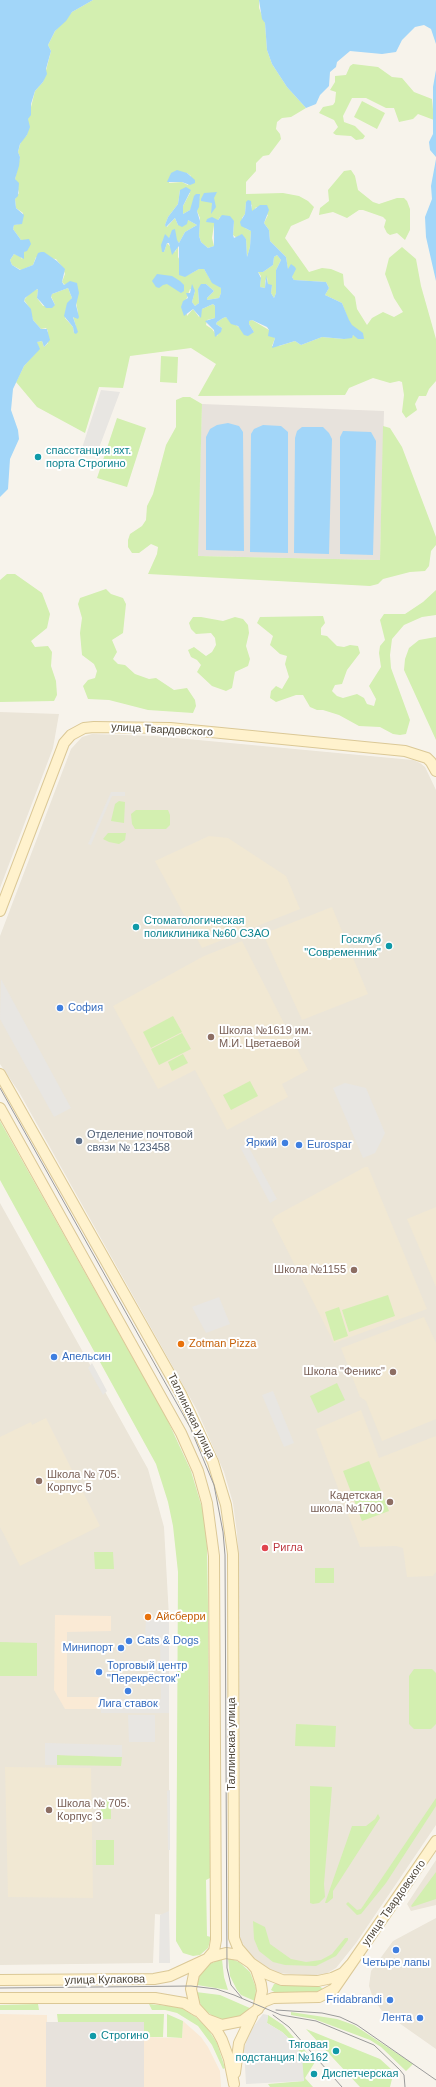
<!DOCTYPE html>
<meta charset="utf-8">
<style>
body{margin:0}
canvas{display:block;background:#f7f3eb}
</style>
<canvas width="436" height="2087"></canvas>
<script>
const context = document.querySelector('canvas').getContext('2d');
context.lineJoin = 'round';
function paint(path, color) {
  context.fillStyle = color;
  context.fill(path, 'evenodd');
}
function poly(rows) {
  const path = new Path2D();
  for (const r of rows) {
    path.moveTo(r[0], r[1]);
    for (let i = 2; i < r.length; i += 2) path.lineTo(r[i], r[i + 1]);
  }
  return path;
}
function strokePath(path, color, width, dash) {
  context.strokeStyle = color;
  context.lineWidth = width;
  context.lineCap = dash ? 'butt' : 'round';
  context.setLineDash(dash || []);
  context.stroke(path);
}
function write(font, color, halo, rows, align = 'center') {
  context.font = font + ' Arial,sans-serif';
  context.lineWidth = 4;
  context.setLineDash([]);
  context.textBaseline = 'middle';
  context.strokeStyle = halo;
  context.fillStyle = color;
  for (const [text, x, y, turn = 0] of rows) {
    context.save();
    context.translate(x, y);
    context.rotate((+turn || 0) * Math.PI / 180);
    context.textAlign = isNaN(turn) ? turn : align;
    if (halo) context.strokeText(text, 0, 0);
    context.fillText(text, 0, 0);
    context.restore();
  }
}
const residential = poly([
 [0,712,59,714,53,748,0,888],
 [92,734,155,736,413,760,420,763,425,767,436,790,436,1825,356,1943,336,1968,322,1976,276,1973,250,1956,240,1939,239,1570,237,1533,233,1503,224,1472,197,1410,19,1092,0,1064,0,936,71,749,82,737],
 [0,1203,148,1469,164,1527,169,1617,169,1911,164,1915,155,1914,153,1963,0,1965],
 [436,1860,436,1905,411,1911,407,1904],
 [436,1918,436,2049,382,2011,373,1998,369,1986,371,1971,393,1941]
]);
const commercial = poly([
 [55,1615,111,1616,111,1631,67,1632,67,1697,99,1697,99,1709,65,1709,54,1690],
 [0,2014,47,2015,46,2087,0,2087],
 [183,2021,201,2037,208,2047,220,2071,221,2087,144,2087,144,2037,182,2038]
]);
const industrial = poly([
 [202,404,384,411,380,560,197,556],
 [46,2022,144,2022,144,2087,46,2087]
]);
const education = poly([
 [209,836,228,838,286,876,300,909,202,948,155,861],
 [332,907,368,994,302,1020,263,934],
 [242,941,308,1070,282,1084,288,1097,227,1130,195,1070,158,1089,113,1006,204,956],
 [365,1167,368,1167,427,1309,334,1343,272,1220,275,1216],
 [436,1207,436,1287,407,1219],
 [424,1317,436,1343,436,1419,382,1441,366,1401,360,1397,341,1348],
 [361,1410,379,1458,436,1436,436,1572,433,1576,407,1577,403,1548,396,1546,360,1547,316,1429],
 [46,1418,100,1526,20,1566,0,1527,0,1437,31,1422,32,1425],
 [5,1767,91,1768,93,1898,8,1897]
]);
const green = poly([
 [93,0,259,0,259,8,265,23,267,50,272,64,287,87,306,108,291,117,282,118,277,122,276,129,280,134,281,139,269,155,263,156,256,163,256,171,246,182,246,194,283,193,299,196,308,201,314,207,309,218,291,226,285,238,309,272,322,268,331,269,343,274,344,285,355,297,357,309,367,325,372,318,383,312,394,317,403,312,394,298,385,274,389,258,402,247,416,259,421,286,436,339,436,381,429,389,426,396,419,396,415,404,417,410,406,418,402,412,404,395,402,382,399,381,390,383,373,378,349,388,345,395,198,396,216,364,191,348,130,356,123,388,99,387,85,433,37,407,16,382,24,366,38,350,37,342,42,341,44,347,48,343,48,331,46,328,41,329,33,320,29,307,24,300,30,293,36,289,38,290,37,298,43,306,55,305,51,296,52,294,68,288,72,298,66,309,65,318,73,327,74,333,76,327,73,316,78,313,76,302,67,284,65,285,62,282,65,274,63,268,56,259,36,257,33,265,21,270,12,265,10,260,14,254,20,256,22,259,24,252,25,241,21,240,13,229,14,225,19,224,23,218,23,213,16,208,15,199,19,193,15,179,20,157,18,152,21,141,27,135,28,119,35,91,43,82,51,51,48,45,55,31,72,12],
 [171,173,187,173,191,176,188,185,182,182,169,183],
 [180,190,190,193,183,206,183,214,190,210,200,194,197,211,200,218,199,236,201,242,208,248,214,246,212,238,214,225,214,222,207,219,218,220,220,217,234,221,233,235,237,238,240,235,246,239,247,257,250,247,251,231,245,228,242,218,245,214,246,202,252,205,251,211,254,211,256,207,268,215,264,223,269,230,270,241,286,257,288,270,293,272,292,277,294,280,326,282,329,288,325,295,342,303,354,335,344,339,322,337,301,345,295,341,279,346,272,346,275,338,269,333,269,330,252,320,249,321,249,324,254,332,241,329,226,317,223,318,217,322,216,324,222,328,217,336,212,329,206,325,207,320,215,318,215,306,213,304,202,309,199,317,193,309,187,316,186,300,190,289,195,291,192,302,195,306,199,303,198,289,206,284,214,291,207,298,207,300,219,298,221,293,221,288,210,279,204,269,199,269,188,275,178,257,178,246,175,252,167,243,164,252,162,252,163,239,169,238,171,234,179,243,185,232,197,225,188,220,178,225,175,218,167,227,165,225,168,217,178,204],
 [353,64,378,67,392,77,402,78,414,92,432,99,434,120,418,114,413,119,399,122,394,108,386,108,366,98,352,98,343,116,344,122,355,126,365,136,363,139,356,140,351,136,336,135,333,133,338,127,334,120,319,113,323,107,333,105,335,102,336,92,330,90,335,82,335,76,346,75,350,66],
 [362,101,385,113,377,129,354,117],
 [351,170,355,176,358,190,373,202,379,204,397,198,404,198,407,201,410,209,410,230,405,240,397,233,390,235,387,233,384,227,386,220,383,217,363,210,359,210,347,218,333,212,319,215,320,208,329,201,328,190,344,171],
 [277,255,281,260,276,270,276,293,274,298,271,293,272,285,268,285,267,277,265,281,265,288,260,287,261,276,258,272,263,272,273,265,274,257],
 [161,356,178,357,177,383,160,382],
 [183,397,190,397,202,404,198,556,380,560,383,426,390,428,402,447,436,537,436,545,431,551,429,566,425,571,410,572,383,579,378,584,370,586,148,574,157,554,158,547,151,544,139,553,132,553,128,547,128,540,130,534,142,526,146,520,147,506,153,494,166,445,176,427,176,400],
 [117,418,146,428,127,487,97,478],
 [7,574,15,574,42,593,50,614,47,628,31,641,35,647,48,646,52,652,51,666,56,681,57,695,54,701,0,702,0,580],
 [106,589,111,594,123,598,126,604,123,633,112,640,117,652,113,659,118,664,125,665,135,674,149,679,156,678,174,690,187,688,195,700,196,706,193,713,148,710,109,700,88,699,83,686,88,680,95,678,97,671,94,664,82,655,80,633,82,618,78,604,80,598],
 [436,590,436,615,422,617,404,625,392,639,390,655,391,668,410,720,406,734,400,735,393,734,380,727,359,726,339,715,323,710,317,710,310,707,303,695,296,695,276,702,270,698,271,691,276,686,282,689,289,677,285,664,287,656,280,654,270,645,273,636,257,623,260,617,323,616,325,623,321,628,321,635,327,636,337,646,344,647,350,645,358,646,360,653,347,670,342,684,335,685,332,691,337,696,343,698,357,694,364,698,367,704,374,706,376,699,369,686,381,667,379,653,380,646,385,640,380,620,384,614,405,614,423,602],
 [193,617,201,617,223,621,235,617,243,619,248,625,249,633,246,646,250,659,248,666,235,672,232,688,226,691,212,686,197,672,201,665,197,660,191,657,188,650,194,647,206,656,212,652,216,645,215,638,211,633,196,634,191,629,189,623],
 [436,637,436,740,404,670,405,659,409,648,419,640],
 [119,801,125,802,124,823,111,821,115,804],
 [136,810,168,810,170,815,170,825,166,829,135,829,132,824,131,814],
 [108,833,126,833,125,840,119,844,109,842,103,839],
 [173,1016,182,1032,151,1048,143,1032],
 [182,1033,191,1049,159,1065,151,1049],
 [183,1054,188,1063,172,1071,168,1062],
 [250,1081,258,1096,231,1110,223,1095],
 [0,1121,167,1419,191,1471,203,1511,207,1546,208,1606,210,1878,206,1880,207,1936,211,1937,208,1948,200,1955,193,1956,183,1953,176,1941,178,1572,173,1526,168,1502,156,1464,0,1180],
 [388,1295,395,1316,349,1332,342,1310],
 [339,1307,348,1336,334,1341,325,1312],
 [337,1383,345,1400,318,1413,310,1396],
 [369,1461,389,1511,362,1521,343,1471],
 [94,1552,113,1552,114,1569,95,1569],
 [315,1568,334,1568,334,1583,315,1583],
 [0,1642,37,1643,37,1676,0,1676],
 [414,1669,432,1669,436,1673,436,1724,431,1729,414,1729,409,1724,409,1676],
 [296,1724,336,1726,335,1747,295,1746],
 [57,1755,122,1757,121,1766,57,1765],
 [310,1786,332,1787,324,1884,325,1897,319,1903,313,1904,310,1903],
 [436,1798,436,1806,386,1883,361,1914,357,1915,346,1904,348,1902,357,1910,361,1909],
 [101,1800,111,1800,111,1819,101,1819],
 [378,1814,380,1818,333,1891,333,1898,327,1903,325,1903,352,1826,366,1826,375,1819],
 [96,1840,114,1840,114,1865,96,1865],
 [436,1872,436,1899,412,1907,411,1906],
 [253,1921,265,1927,270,1944,291,1959,306,1962,321,1960,332,1954,345,1938,348,1938,348,1940,336,1956,316,1966,285,1965,273,1962,259,1951,254,1939],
 [228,1958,239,1962,250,1972,256,1988,255,2001,241,1995,237,1990,230,1976],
 [222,1959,224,1977,228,1990,197,1985,200,1974,207,1965],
 [274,1984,318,1985,323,1989,318,1993,276,1993,271,1990],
 [196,1992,220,1995,252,2009,239,2017,222,2020,214,2017,202,2008],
 [38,2004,39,2010,0,2010,0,2005],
 [149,2004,180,2007,197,2018,208,2029,217,2043,225,2068,223,2069,212,2045,198,2026,177,2013,165,2010,152,2010],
 [291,2012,337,2019,354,2025,413,2064,406,2071,381,2047,370,2040,314,2019,291,2015],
 [57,2014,164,2014,163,2037,144,2037,144,2022,58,2022],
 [167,2014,183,2021,182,2038,167,2037],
 [268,2015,283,2025,315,2062,305,2078,313,2087,270,2087,268,2084,304,2081,296,2045,282,2032,267,2023],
 [306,2029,380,2059,391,2069,393,2075,390,2087,360,2087]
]);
const parking = poly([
 [101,390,120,392,99,448,82,448],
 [111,792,125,792,125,796,112,796,91,845,88,844],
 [1,979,71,1108,54,1117,0,1019],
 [345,1083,366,1088,385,1133,375,1153,363,1158,333,1088],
 [247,1144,277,1199,270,1203,240,1147],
 [219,1297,230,1324,206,1333,192,1307],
 [92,1363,107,1391,103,1395,88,1368],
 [273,1391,294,1443,284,1447,262,1395],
 [146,1617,169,1617,169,1713,101,1713,100,1699,161,1699,160,1639,145,1639],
 [128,1715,155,1715,155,1742,129,1742],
 [45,1743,122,1745,122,1757,57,1755,57,1765,45,1765],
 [170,1790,170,1850,168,1850,167,1791],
 [169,1911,170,1963,159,1963,160,1915],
 [263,2014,268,2015,267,2023,282,2032,296,2045,302,2057,304,2081,246,2084,244,2048,250,2031]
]);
const water = poly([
 [0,0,93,0,72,12,66,21,55,31,48,45,51,51,46,69,47,74,43,82,35,91,31,104,31,115,28,119,30,127,27,135,20,144,18,152,20,157,19,166,15,179,19,183,18,196,15,199,16,208,24,215,22,224,14,225,13,229,21,240,29,239,31,244,27,251,24,252,24,259,14,254,10,260,12,265,20,270,33,265,38,253,41,252,44,252,57,261,65,269,62,282,64,285,70,281,77,283,79,293,76,305,79,317,78,319,73,317,78,332,76,334,74,333,73,327,64,316,67,303,72,298,68,288,52,294,51,297,55,305,52,308,46,308,40,301,37,298,38,290,37,289,25,298,24,301,31,309,33,320,41,329,47,329,50,340,44,347,42,341,37,342,40,349,24,366,13,389,11,410,18,430,19,439,10,459,8,489,0,497],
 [259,0,436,0,436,44,431,29,424,25,415,27,402,40,396,52,382,54,350,51,337,62,336,67,330,72,329,86,320,95,316,104,306,108,287,87,272,64,267,50,265,23,262,19],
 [436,70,436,157,430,150,429,142,433,134,433,87],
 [436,159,436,281,426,237,425,217,432,199,431,186],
 [177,170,187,173,195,180,195,183,190,185,182,182,167,182,171,173],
 [186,187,191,190,183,206,183,214,190,210,194,196,196,194,200,194,199,207,197,211,200,221,199,236,201,242,208,248,214,246,214,223,206,222,207,219,212,217,218,220,222,215,230,216,234,221,233,235,234,238,242,234,246,239,247,257,250,247,251,231,241,226,240,222,245,214,246,202,248,200,251,201,252,211,260,205,267,205,269,210,264,223,269,230,270,241,286,257,288,269,291,264,295,267,296,269,292,277,294,280,326,282,329,288,325,295,342,303,349,320,352,325,363,333,364,339,358,339,353,335,352,338,344,339,322,337,301,345,295,341,272,348,275,338,268,336,269,330,267,327,252,320,249,321,249,324,254,332,248,336,244,335,238,326,231,324,226,317,223,318,217,322,216,324,222,328,221,332,215,337,214,330,205,321,215,318,215,306,213,304,202,309,201,318,193,309,184,316,181,307,183,301,188,298,186,293,190,293,192,284,195,291,192,302,195,306,199,303,198,289,201,284,206,284,214,291,207,298,207,300,219,298,221,293,221,288,212,283,204,269,199,269,185,277,179,275,179,246,172,255,169,243,167,243,164,252,162,252,161,245,165,234,169,238,172,230,175,229,177,240,179,243,185,232,197,225,188,220,187,224,182,227,178,225,175,218,166,227,165,225,168,217,178,204,180,190],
 [277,255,281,260,276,270,276,293,274,298,271,293,272,285,268,284,266,275,265,288,260,287,261,278,258,272,263,272,273,265,274,257],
 [217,192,214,198,216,207,211,214,212,203,201,201,201,199,204,193],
 [157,274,172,276,180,281,184,285,184,291,181,293,167,284,163,285,159,288,156,287,152,281],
 [228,423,239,426,243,432,244,551,206,550,206,437,210,429,217,425],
 [263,425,281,426,288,432,288,553,250,552,251,434,254,429],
 [302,427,323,427,329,433,332,439,329,554,294,553,295,438,297,431],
 [343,431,371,432,376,441,373,555,340,554,340,437]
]);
const secondary = poly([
 [0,911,64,743,71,735,84,728,94,727,170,728,405,751,427,758,431,762,436,771],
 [0,1074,181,1394,213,1462,226,1505,233,1554,234,1938,238,1948,256,1969,261,1984,262,1991,258,2009,242,2021,222,2025,206,2019],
 [0,1108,181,1433,198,1471,207,1503,214,1556,216,1940,214,1951,194,1974,191,1989,195,2007,217,2031,222,2040,229,2059,234,2084],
 [0,1980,154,1979,170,1976,211,1957,226,1953,239,1955,267,1974,282,1980,318,1981,332,1978,343,1973,351,1964],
 [0,1998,155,1998,184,2003,197,2011],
 [260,2006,263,2002,273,1998,319,1997,334,1989,436,1841],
 [235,2073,239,2043,252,2016]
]);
const tram = poly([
 [0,1088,190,1427,214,1485,223,1532,225,1555,227,1968,231,1985,242,1998],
 [0,1988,191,1986,216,1989,234,1995,281,2015,316,2021,374,2045,400,2070,404,2075,405,2087],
 [276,2010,322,2013,340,2017,357,2025,436,2080],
 [273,2015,289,2027,342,2087]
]);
const markers = [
 [38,457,4,"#0f9aa8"],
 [136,927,4,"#0f9aa8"],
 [389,946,4,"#0f9aa8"],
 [60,1008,4,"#3f7fe0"],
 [211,1037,4,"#8d6e63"],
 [79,1141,4,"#5c6f8a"],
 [285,1143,4,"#3f7fe0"],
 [299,1145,4,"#3f7fe0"],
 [354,1270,4,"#8d6e63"],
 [181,1344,4,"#e8710a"],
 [54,1357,4,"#3f7fe0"],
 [393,1372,4,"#8d6e63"],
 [39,1481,4,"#8d6e63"],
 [390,1502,4,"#8d6e63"],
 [265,1548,4,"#e0444e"],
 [148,1617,4,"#e8710a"],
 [129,1641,4,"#3f7fe0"],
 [121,1648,4,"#3f7fe0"],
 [99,1672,4,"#3f7fe0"],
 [128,1691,4,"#3f7fe0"],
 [49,1810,4,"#8d6e63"],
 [396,1950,4,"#3f7fe0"],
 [390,2000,4,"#3f7fe0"],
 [420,2018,4,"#3f7fe0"],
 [93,2036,4,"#0f9aa8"],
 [336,2051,4,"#0f9aa8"],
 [314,2074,4,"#0f9aa8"]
];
const cultureNames = [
 ["спасстанция яхт.",46,451],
 ["порта Строгино",46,464],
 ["Стоматологическая",144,921],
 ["поликлиника №60 СЗАО",144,934],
 ["Госклуб",381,940,"right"],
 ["\"Современник\"",381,953,"right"],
 ["Строгино",101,2036],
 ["Тяговая",328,2045,"right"],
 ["подстанция №162",328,2058,"right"],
 ["Диспетчерская",322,2074]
];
const streetNames = [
 ["улица Твардовского",162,730,3],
 ["Таллинская улица",191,1416,64],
 ["Таллинская улица",232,1744,-90],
 ["улица Твардовского",394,1903,-55],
 ["улица Кулакова",105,1980,-1]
];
const shopNames = [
 ["София",68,1008],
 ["Яркий",277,1143,"right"],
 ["Eurospar",307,1145],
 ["Апельсин",62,1357],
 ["Cats & Dogs",137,1641],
 ["Минипорт",113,1648,"right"],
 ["Торговый центр",107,1666],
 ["\"Перекрёсток\"",107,1679],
 ["Лига ставок",128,1704,"center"],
 ["Четыре лапы",396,1963,"center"],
 ["Fridabrandi",382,2000,"right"],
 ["Лента",412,2018,"right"]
];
const educationNames = [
 ["Школа №1619 им.",219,1031],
 ["М.И. Цветаевой",219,1044],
 ["Школа №1155",346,1270,"right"],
 ["Школа \"Феникс\"",385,1372,"right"],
 ["Школа № 705.",47,1475],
 ["Корпус 5",47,1488],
 ["Кадетская",382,1496,"right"],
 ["школа №1700",382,1509,"right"],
 ["Школа № 705.",57,1804],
 ["Корпус 3",57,1817]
];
const serviceNames = [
 ["Отделение почтовой",87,1135],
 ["связи № 123458",87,1148]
];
const foodNames = [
 ["Zotman Pizza",189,1344],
 ["Айсберри",156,1617]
];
const healthNames = [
 ["Ригла",273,1548]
];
paint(residential, '#ebe5d8');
paint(commercial, '#faead5');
paint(industrial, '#e7e2dc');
paint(education, '#f1e8d3');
paint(green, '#d3efb0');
paint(parking, '#e8e6e2');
paint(water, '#a2d6f9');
strokePath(secondary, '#dbc896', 12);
strokePath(secondary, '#fff2cd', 10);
strokePath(tram, '#9a9a9a', 1);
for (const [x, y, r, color] of markers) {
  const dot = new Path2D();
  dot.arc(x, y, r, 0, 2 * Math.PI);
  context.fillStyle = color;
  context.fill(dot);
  strokePath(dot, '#fff', 1.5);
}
write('11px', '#0d838f', '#fff', cultureNames, 'left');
write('11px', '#4c4437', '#fff', streetNames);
write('11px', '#366cbe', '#fff', shopNames, 'left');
write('11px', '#785e54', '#fff', educationNames, 'left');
write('11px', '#4e5e75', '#fff', serviceNames, 'left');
write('11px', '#c56008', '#fff', foodNames, 'left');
write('11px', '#be3a42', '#fff', healthNames, 'left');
</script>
